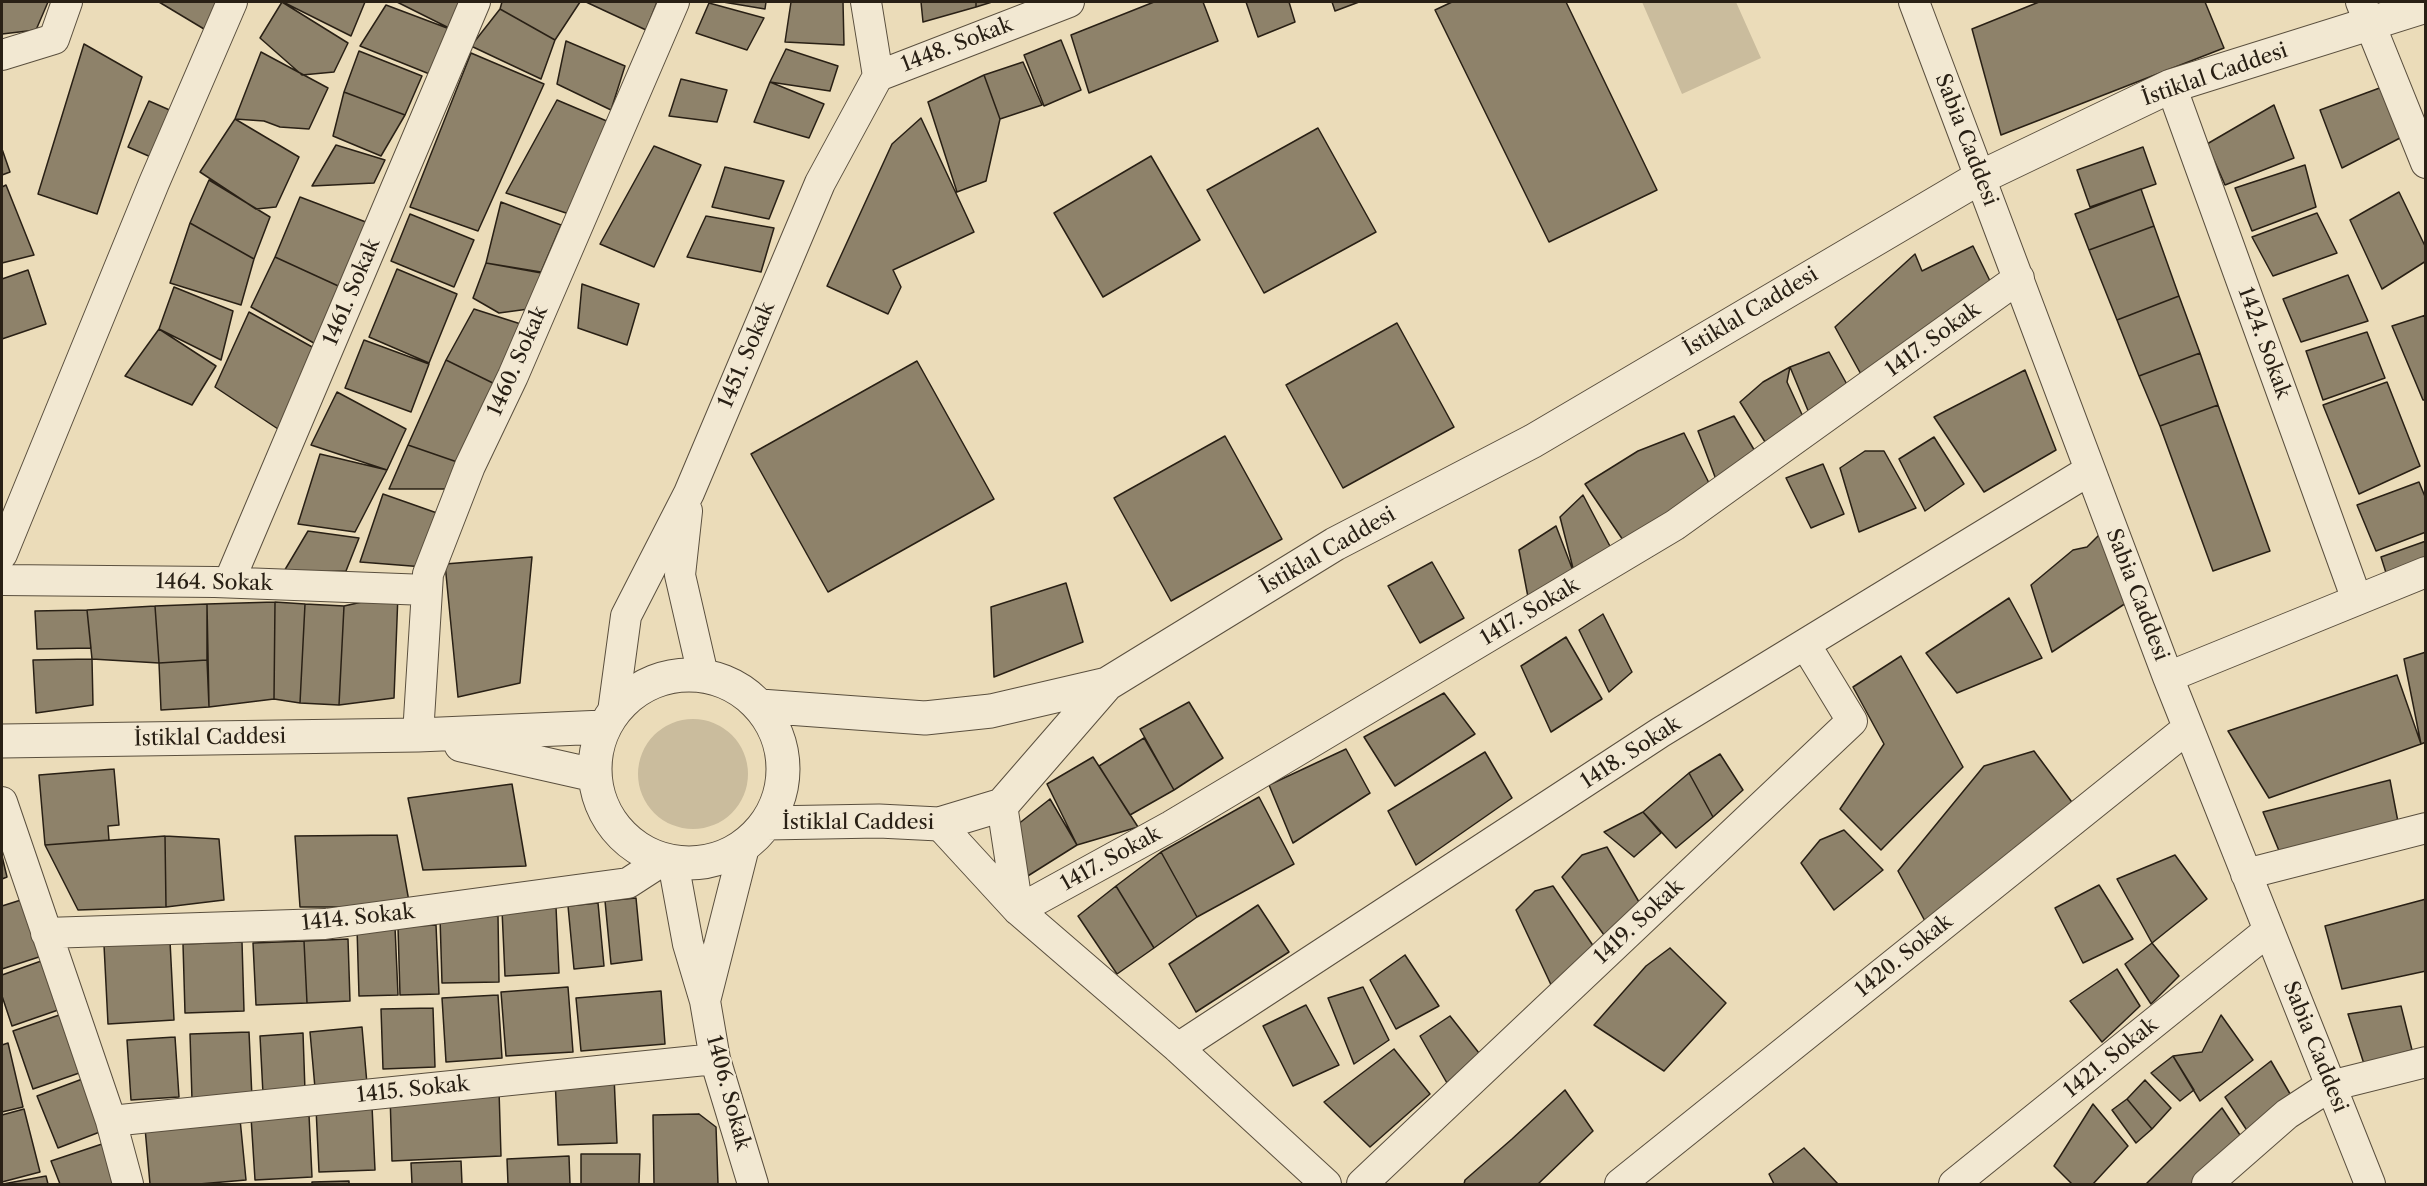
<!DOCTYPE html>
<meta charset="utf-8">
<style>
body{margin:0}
#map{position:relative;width:2427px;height:1186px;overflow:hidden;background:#ebdcb9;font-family:"Libre Caslon Text",serif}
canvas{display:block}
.frame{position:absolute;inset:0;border:3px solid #292015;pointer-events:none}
</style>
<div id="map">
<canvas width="2427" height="1186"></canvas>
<div class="frame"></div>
</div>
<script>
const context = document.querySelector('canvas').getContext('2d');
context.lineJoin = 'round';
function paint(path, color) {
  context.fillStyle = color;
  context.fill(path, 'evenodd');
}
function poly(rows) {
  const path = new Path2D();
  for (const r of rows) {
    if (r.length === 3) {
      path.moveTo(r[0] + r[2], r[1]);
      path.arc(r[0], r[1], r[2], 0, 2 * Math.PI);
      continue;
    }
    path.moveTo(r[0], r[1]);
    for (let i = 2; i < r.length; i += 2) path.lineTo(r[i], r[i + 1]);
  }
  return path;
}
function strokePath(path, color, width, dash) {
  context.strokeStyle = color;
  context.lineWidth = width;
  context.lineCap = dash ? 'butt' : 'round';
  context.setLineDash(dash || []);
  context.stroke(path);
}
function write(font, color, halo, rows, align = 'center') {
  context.font = font + ' "Libre Caslon Text",serif';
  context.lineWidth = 4.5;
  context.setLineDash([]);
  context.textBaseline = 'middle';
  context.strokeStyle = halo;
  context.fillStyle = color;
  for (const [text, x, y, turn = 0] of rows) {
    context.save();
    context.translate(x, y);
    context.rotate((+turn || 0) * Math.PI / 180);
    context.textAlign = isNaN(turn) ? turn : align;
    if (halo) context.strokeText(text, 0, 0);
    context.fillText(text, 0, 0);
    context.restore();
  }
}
const green = poly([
 [1642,2,1736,2,1761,58,1682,94],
 [693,774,55]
]);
const building = poly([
 [2,2,48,2,36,30,2,34,2,2],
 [159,2,220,2,204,29,159,2],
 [282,2,348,43,334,72,302,75,260,38,282,2],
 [283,2,365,2,351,36,283,2],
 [397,2,462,2,449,28,397,2],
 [502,2,580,2,555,40,500,9,502,2],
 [586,2,657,2,646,30,586,2],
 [723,2,766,2,765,9,723,2],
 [791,2,843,2,844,45,785,42,791,2],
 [921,2,976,2,976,7,923,22,921,2],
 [976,2,992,2,976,7,976,2],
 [1154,2,1203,2,1218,41,1089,93,1071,35,1154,2],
 [1246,2,1289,2,1295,22,1258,37,1246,2],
 [1332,2,1359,2,1335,11,1332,2],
 [1452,2,1566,2,1657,190,1549,242,1435,10,1452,2],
 [2039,2,2205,2,2224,48,2001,135,1972,29,2039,2],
 [709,3,764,18,747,50,696,33,709,3],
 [386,5,455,31,432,75,360,46,386,5],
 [500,9,555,40,541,79,471,46,500,9],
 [1061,40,1081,90,1044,106,1024,55,1061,40],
 [566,41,625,66,611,110,557,84,566,41],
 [84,44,142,77,97,214,38,194,84,44],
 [786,49,838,66,830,91,770,82,786,49],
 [359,51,422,76,405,115,344,92,359,51],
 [261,52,328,88,309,129,280,127,264,121,235,119,261,52],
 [471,53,544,84,478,231,410,207,471,53],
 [1023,62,1042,105,1000,119,984,75,1023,62],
 [984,75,1000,119,986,181,957,192,928,102,984,75],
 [681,79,727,90,717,122,669,116,681,79],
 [770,82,824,104,809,138,754,122,770,82],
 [2385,86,2402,137,2342,168,2320,110,2385,86],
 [344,92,405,115,381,156,333,136,344,92],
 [557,100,609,122,572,215,506,193,557,100],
 [149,101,181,115,160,161,128,147,149,101],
 [2274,105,2294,158,2225,185,2207,144,2274,105],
 [921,118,974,232,893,270,901,287,888,314,827,286,892,144,921,118],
 [235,119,299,157,276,207,256,209,200,172,235,119],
 [1318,128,1376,232,1264,293,1207,190,1318,128],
 [336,145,385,160,374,183,312,186,336,145],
 [654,146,701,165,654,267,600,244,654,146],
 [2143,147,2156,184,2090,207,2077,170,2143,147],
 [2,149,10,172,2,175,2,149],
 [1151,156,1200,240,1103,297,1054,213,1151,156],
 [2305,165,2316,207,2252,231,2235,188,2305,165],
 [725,167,784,181,769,219,712,207,725,167],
 [209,180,270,217,254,259,190,223,209,180],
 [6,185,34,255,2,263,2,187,6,185],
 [2141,189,2154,226,2089,250,2075,214,2141,189],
 [2399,192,2426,248,2426,261,2382,289,2350,220,2399,192],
 [300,197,371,224,347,290,275,257,300,197],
 [501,202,561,225,541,272,486,263,501,202],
 [2317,213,2337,253,2273,276,2252,237,2317,213],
 [410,214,474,240,454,287,391,261,410,214],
 [706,216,774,228,761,272,687,257,706,216],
 [190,223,254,259,241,305,170,283,190,223],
 [2154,226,2179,296,2117,320,2089,250,2154,226],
 [1973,246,1991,283,1868,387,1835,327,1915,254,1922,271,1973,246],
 [275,257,347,290,319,346,251,307,275,257],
 [486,263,547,274,536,308,499,313,473,298,486,263],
 [397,269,457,294,429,363,369,337,397,269],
 [28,270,46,324,2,339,2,279,28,270],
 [2348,275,2368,321,2301,342,2283,299,2348,275],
 [582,284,639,304,627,345,578,328,582,284],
 [174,287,233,311,221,360,159,329,174,287],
 [2179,296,2200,353,2139,376,2117,320,2179,296],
 [474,309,527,326,503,388,446,360,474,309],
 [249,312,314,348,284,433,215,387,249,312],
 [2426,315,2426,400,2423,400,2392,326,2426,315],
 [1397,323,1454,427,1343,488,1286,385,1397,323],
 [159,329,216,366,192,405,125,376,159,329],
 [2367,332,2385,378,2323,400,2306,351,2367,332],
 [364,340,429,364,411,412,345,388,364,340],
 [1829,352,1854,397,1814,425,1790,367,1829,352],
 [2200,353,2218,405,2160,426,2139,376,2200,353],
 [446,360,503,388,460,463,408,445,446,360],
 [917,361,994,499,828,592,751,454,917,361],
 [1790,367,1787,382,1805,421,1767,445,1740,402,1763,382,1790,367],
 [2025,370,2056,450,1984,492,1934,417,2025,370],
 [2387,382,2420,466,2359,494,2323,405,2387,382],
 [337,392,406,429,387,470,311,445,337,392],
 [2218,405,2270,551,2213,571,2160,426,2218,405],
 [1734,416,1762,463,1721,493,1698,431,1734,416],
 [1684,433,1710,485,1625,543,1585,484,1638,451,1684,433],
 [1225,436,1282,539,1171,601,1114,498,1225,436],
 [1934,437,1964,484,1925,511,1899,459,1934,437],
 [408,445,460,463,448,489,389,489,408,445],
 [1865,451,1884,451,1916,508,1859,532,1840,468,1865,451],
 [320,454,387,470,355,532,298,524,320,454],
 [1823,464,1844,514,1811,528,1786,478,1823,464],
 [2419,482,2426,499,2426,532,2376,551,2357,505,2419,482],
 [383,494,437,513,424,567,360,562,383,494],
 [1583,495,1612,550,1575,576,1560,517,1583,495],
 [1556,526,1575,576,1528,597,1519,550,1556,526],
 [308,531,359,538,346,571,283,573,308,531],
 [2103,531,2126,603,2052,652,2031,585,2073,550,2087,547,2103,531],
 [2426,541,2426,565,2388,579,2381,557,2426,541],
 [532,557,520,683,458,697,445,564,532,557],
 [1432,562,1464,618,1420,643,1388,586,1432,562],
 [1066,583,1083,642,994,677,991,607,1066,583],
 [398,594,394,698,339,705,344,606,398,594],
 [2009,598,2042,658,1957,693,1926,653,2009,598],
 [275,602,305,604,300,703,274,699,275,602],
 [275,602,274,699,209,707,207,604,275,602],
 [207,604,207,660,159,663,155,606,207,604],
 [305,604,344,606,339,705,300,703,305,604],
 [155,606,159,663,92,659,87,610,155,606],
 [87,610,91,648,37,649,35,611,87,610],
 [1603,614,1632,672,1609,692,1579,630,1603,614],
 [1566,637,1602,699,1551,732,1521,666,1566,637],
 [2426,652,2426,742,2421,744,2404,659,2426,652],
 [1901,656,1963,767,1881,850,1840,809,1884,744,1853,687,1901,656],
 [92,659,93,705,36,713,33,660,92,659],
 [207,660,209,707,161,710,159,663,207,660],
 [2397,675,2421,744,2269,798,2228,731,2397,675],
 [1444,693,1475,734,1395,786,1364,737,1444,693],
 [1189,702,1223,758,1174,790,1140,729,1189,702],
 [1144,738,1174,790,1130,815,1099,766,1144,738],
 [1346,749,1370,793,1293,843,1269,785,1346,749],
 [2034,751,2074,805,1926,923,1898,871,1984,766,2034,751],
 [1485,752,1512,798,1416,865,1388,811,1485,752],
 [1720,754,1743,790,1713,817,1689,773,1720,754],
 [1093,757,1138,827,1077,845,1047,784,1093,757],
 [114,769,119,825,108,826,109,840,45,845,39,775,114,769],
 [1689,773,1713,817,1676,848,1643,812,1689,773],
 [2390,780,2399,827,2282,858,2263,812,2390,780],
 [512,784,526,866,423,870,408,798,512,784],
 [1259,797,1294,864,1197,917,1161,852,1259,797],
 [1050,799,1077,845,1023,879,1017,825,1050,799],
 [1643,812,1661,833,1634,857,1604,832,1643,812],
 [1844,830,1883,870,1834,910,1801,863,1820,840,1844,830],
 [397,835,410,907,300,907,295,836,397,835],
 [165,836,219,839,224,900,166,907,165,836],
 [165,836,166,907,78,910,45,845,165,836],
 [1607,847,1639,902,1607,939,1562,877,1582,855,1607,847],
 [1161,852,1197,917,1154,948,1116,886,1161,852],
 [2175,855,2207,899,2152,943,2117,879,2175,855],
 [2,856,7,877,2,879,2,856],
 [2099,885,2133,939,2083,963,2055,908,2099,885],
 [1116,886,1154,948,1117,974,1078,916,1116,886],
 [1553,886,1596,950,1553,989,1516,910,1535,891,1553,886],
 [636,898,642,960,611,964,605,901,636,898],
 [24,899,42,956,2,969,2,906,24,899],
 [2426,899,2426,971,2342,989,2325,926,2426,899],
 [598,903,604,966,574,969,568,906,598,903],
 [1258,905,1289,952,1196,1012,1169,964,1258,905],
 [556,907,559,973,505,976,502,910,556,907],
 [498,916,499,982,442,983,440,917,498,916],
 [436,925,439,994,400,995,398,927,436,925],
 [395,927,398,995,359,996,357,928,395,927],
 [348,939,350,1001,307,1003,304,941,348,939],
 [170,941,174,1020,108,1024,104,945,170,941],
 [304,941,307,1003,256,1005,253,943,304,941],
 [242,942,244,1011,185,1013,183,944,242,942],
 [2152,943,2179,976,2151,1004,2125,964,2152,943],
 [1670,948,1726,1003,1664,1071,1594,1025,1646,966,1670,948],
 [1405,955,1439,1006,1396,1029,1370,980,1405,955],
 [44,960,61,1009,12,1026,2,996,2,975,44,960],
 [2117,969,2140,1006,2102,1042,2070,1001,2117,969],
 [568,987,573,1052,506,1056,501,992,568,987],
 [1363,987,1389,1040,1354,1064,1328,998,1363,987],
 [661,991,665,1044,581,1051,576,998,661,991],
 [498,995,502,1058,446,1062,442,998,498,995],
 [1306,1005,1339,1065,1293,1086,1263,1026,1306,1005],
 [2401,1006,2412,1050,2364,1064,2348,1014,2401,1006],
 [433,1008,435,1067,383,1069,381,1009,433,1008],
 [65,1013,85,1071,33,1089,13,1031,65,1013],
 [2221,1015,2253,1060,2200,1101,2173,1056,2202,1052,2221,1015],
 [1450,1016,1479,1053,1447,1083,1420,1036,1450,1016],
 [362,1027,367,1084,315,1088,310,1032,362,1027],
 [249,1032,252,1098,192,1100,190,1034,249,1032],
 [303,1033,305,1091,263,1094,260,1036,303,1033],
 [175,1037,179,1097,131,1100,127,1040,175,1037],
 [8,1043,23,1107,2,1112,2,1045,8,1043],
 [1394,1049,1430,1094,1370,1147,1324,1102,1394,1049],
 [2173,1056,2194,1090,2180,1101,2151,1073,2173,1056],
 [2271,1061,2293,1099,2250,1135,2225,1097,2271,1061],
 [614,1076,617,1143,558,1145,555,1078,614,1076],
 [85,1078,105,1130,58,1148,37,1096,85,1078],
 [2145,1080,2171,1108,2152,1129,2127,1099,2145,1080],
 [499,1090,501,1156,392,1161,390,1094,499,1090],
 [1565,1090,1593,1131,1538,1184,1464,1184,1465,1180,1512,1139,1565,1090],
 [2127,1099,2152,1129,2136,1143,2112,1110,2127,1099],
 [2093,1104,2128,1146,2093,1184,2072,1184,2054,1166,2093,1104],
 [372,1106,375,1170,319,1172,316,1108,372,1106],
 [2222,1108,2244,1141,2191,1184,2146,1184,2222,1108],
 [24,1109,40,1172,2,1182,2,1115,24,1109],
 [699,1114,716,1127,718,1184,654,1184,653,1115,699,1114],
 [309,1115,312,1177,255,1180,251,1117,309,1115],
 [240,1119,246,1180,199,1184,150,1184,145,1128,240,1119],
 [108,1142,123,1184,60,1184,51,1161,108,1142],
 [1804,1148,1838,1184,1774,1184,1769,1174,1804,1148],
 [581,1154,640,1154,639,1184,581,1184,581,1154],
 [569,1156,570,1184,508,1184,507,1159,569,1156],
 [461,1161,462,1184,412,1184,411,1163,461,1161],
 [46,1176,48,1184,3,1184,46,1176],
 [349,1181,349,1184,312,1184,312,1182,349,1181]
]);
const minor = poly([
 [1914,2,2168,677,2370,1184],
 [2361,2,2426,163],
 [2,55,54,39,67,2],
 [878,76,1069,2],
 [2171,86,2357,600],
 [687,511,680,575,703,675],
 [2,554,154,183,232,2],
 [2,580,215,582,427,590],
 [229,582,475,2],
 [2168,677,2426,572],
 [613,712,626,616,689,493,820,183,878,76,866,2],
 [418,735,428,574,470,466,513,376,674,2],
 [2,802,111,1121,128,1184],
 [1002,805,1018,910],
 [939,824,1018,910,1178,1048,1326,1184],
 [673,862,688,944,705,1001,715,1059,753,1184],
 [2246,874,2426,828],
 [1018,910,1171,826,1675,525,2019,278],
 [46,933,325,924,628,883,662,861],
 [705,1001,744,847],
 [1178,1048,1661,732,2090,470],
 [111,1121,715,1059],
 [1362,1184,1852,721,1805,644],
 [1620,1184,2188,728],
 [1954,1184,2268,931],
 [2207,1184,2287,1114,2330,1086,2426,1062]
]);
const tertiary = poly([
 [689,769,94],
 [760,706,925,718,991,711,1107,684],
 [2,741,418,735,604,727],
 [461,745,594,775],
 [767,823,879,821,939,824,1002,805,1107,684,1335,544,1533,441,1979,178,2171,86,2426,6]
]);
const streetNames = [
 ["1448. Sokak",957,45,-21],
 ["İstiklal Caddesi",2215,75,-19],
 ["Sabia Caddesi",1966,140,69],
 ["1461. Sokak",352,292,-67],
 ["İstiklal Caddesi",1751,312,-31],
 ["1417. Sokak",1933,340,-36],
 ["1424. Sokak",2264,343,70],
 ["1451. Sokak",747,355,-67],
 ["1460. Sokak",518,361,-66],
 ["İstiklal Caddesi",1328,551,-30],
 ["1464. Sokak",214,583,1],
 ["Sabia Caddesi",2137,595,69],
 ["1417. Sokak",1530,612,-31],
 ["İstiklal Caddesi",210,738,-1],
 ["1418. Sokak",1631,753,-33],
 ["İstiklal Caddesi",858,823],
 ["1417. Sokak",1111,859,-29],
 ["1414. Sokak",358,918,-6],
 ["1419. Sokak",1639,922,-43],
 ["1420. Sokak",1904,956,-39],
 ["Sabia Caddesi",2315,1047,68],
 ["1421. Sokak",2111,1058,-39],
 ["1415. Sokak",413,1090,-6],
 ["1406. Sokak",728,1093,75]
];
paint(green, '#cabc9d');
paint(building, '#8e826a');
strokePath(building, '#292015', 1.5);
strokePath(minor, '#5a4f3e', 32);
strokePath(tertiary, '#5a4f3e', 35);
strokePath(minor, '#f2e8d2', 30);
strokePath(tertiary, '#f2e8d2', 33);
write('21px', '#292015', '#f2e8d2', streetNames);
</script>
